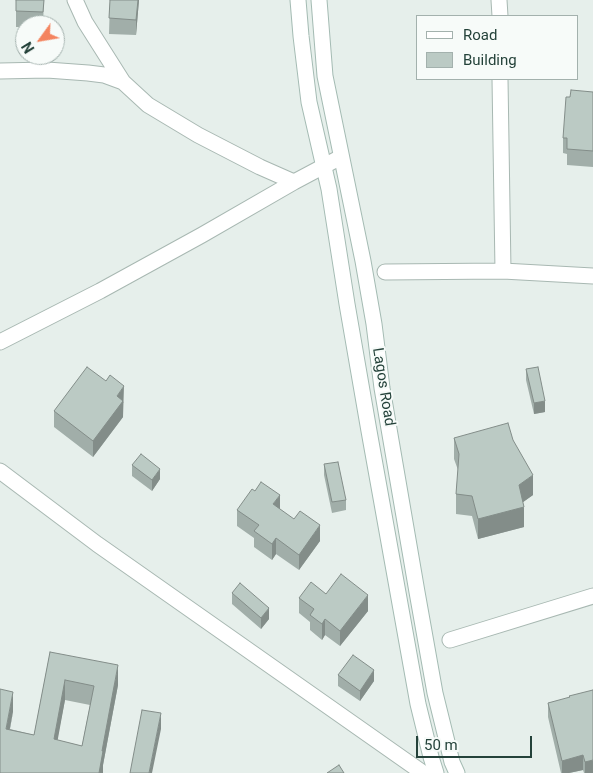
<!DOCTYPE html>
<style>
body{margin:0}
#map{position:relative;width:593px;height:773px;overflow:hidden;background:#e6efeb;font-family:Roboto,sans-serif}
canvas{display:block}
.legend{position:absolute;left:416px;top:15px;width:162px;height:65px;box-sizing:border-box;background:#f7fbf9;border:1px solid #a3b1ad;margin:0;padding:6px 9px;list-style:none;font-size:15px;color:#24423a}
.legend li{display:flex;align-items:center;gap:10px;height:25px}
.legend b{width:25px;border:1px solid #a3b1ad}
.north{position:absolute;left:15px;top:15px;width:50px;height:50px;box-sizing:border-box;background:#f7fbf9;border:1px solid #a3b1ad;border-radius:50%;rotate:238deg;font-size:14px;font-weight:700;line-height:20px;text-align:center;color:#24423a}
.north::after{content:'';display:block;margin:auto;width:18px;height:22px;background:#f4845f;clip-path:polygon(50% 0,100% 100%,50% 72%,0 100%)}
.scale{position:absolute;left:416px;top:736px;width:116px;height:22px;box-sizing:border-box;border:2px solid #24423a;border-top:0;padding-left:6px;font-size:15px;line-height:18px;white-space:nowrap;color:#24423a;-webkit-text-stroke:4px #f7fbf9;paint-order:stroke}
</style>
<div id="map">
<canvas width="593" height="773"></canvas>
<ul class="legend">
<li><b style="height:6px;background:#fff"></b>Road</li>
<li><b style="height:14px;background:#bbcac4"></b>Building</li>
</ul>
<div class="north">N</div>
<div class="scale">50 m</div>
</div>
<script>
const context = document.querySelector('canvas').getContext('2d');
context.lineJoin = 'round';
function poly(rows) {
  const path = new Path2D();
  for (const r of rows) {
    path.moveTo(r[0], r[1]);
    for (let i = 2; i < r.length; i += 2) path.lineTo(r[i], r[i + 1]);
  }
  return path;
}
function strokePath(path, color, width, dash) {
  context.strokeStyle = color;
  context.lineWidth = width;
  context.lineCap = dash ? 'butt' : 'round';
  context.setLineDash(dash || []);
  context.stroke(path);
}
function paint(path, color) {
  context.fillStyle = color;
  context.fill(path, 'evenodd');
}
function write(font, color, halo, rows, align = 'center') {
  context.font = font + ' Roboto,sans-serif';
  context.lineWidth = 4;
  context.setLineDash([]);
  context.textBaseline = 'middle';
  context.strokeStyle = halo;
  context.fillStyle = color;
  for (const [text, x, y, turn = 0] of rows) {
    context.save();
    context.translate(x, y);
    context.rotate((+turn || 0) * Math.PI / 180);
    context.textAlign = isNaN(turn) ? turn : align;
    if (halo) context.strokeText(text, 0, 0);
    context.fillText(text, 0, 0);
    context.restore();
  }
}
const minor = poly([
 [75,0,85,22,123,82,148,105,198,135,260,167,294,182],
 [499,0,500,16],
 [0,71,47,70,88,73,104,75,123,82],
 [500,79,503,271],
 [385,272,503,271,593,276],
 [0,342,100,291,202,235,294,182,341,157],
 [0,471,97,544,423,773],
 [450,640,593,596]
]);
const secondary = poly([
 [298,0,301,36,309,102,329,189,347,304,369,431,418,704,431,757,436,773],
 [319,0,325,76,363,261,374,324,382,388,417,592,435,693,452,762,457,773]
]);
const wall = poly([
 [44,0,43,25,25,25,25,27,16,27,16,11],
 [110,0,139,0,136,35,109,34],
 [593,92,593,167,567,165,567,154,563,153,563,138,570,97],
 [526,369,545,412,534,414,526,380],
 [124,402,123,403,123,417,93,457,54,427,54,411],
 [454,438,513,440,533,495,523,502,524,527,478,539,472,516,456,514,456,494,458,470,454,459],
 [324,464,346,500,346,510,332,513,324,475],
 [132,465,160,479,152,491,132,476],
 [280,509,320,541,299,570,276,554,272,560,254,547,254,538,237,526,237,510],
 [232,593,269,619,261,629,232,604],
 [326,594,368,611,340,646,325,635,322,640,310,630,310,622,299,613,299,598],
 [50,652,118,685,103,765,103,773,0,773,13,712,10,729,34,735],
 [65,700,90,705,82,746,57,740],
 [338,675,374,681,360,701,338,686],
 [569,698,593,773,584,773,583,770,569,773,561,773,548,717,548,703]
]);
const shadedWall = poly([
 [138,0,139,0,136,35,136,20],
 [124,386,123,417,93,457,93,441,117,396],
 [545,401,545,412,534,414,534,403],
 [160,469,160,479,152,491,152,480],
 [533,475,533,495,519,505,519,485],
 [280,495,280,511,273,504],
 [524,507,524,527,478,539,478,519],
 [320,525,320,541,299,570,299,555],
 [276,538,276,554,272,560,272,544],
 [368,595,368,611,340,646,340,631],
 [269,608,269,619,261,629,261,618],
 [325,619,325,635,322,640,322,624],
 [118,665,118,685,103,765,103,773,99,773,102,751],
 [374,670,374,681,360,701,360,691],
 [65,680,65,700,54,760,54,739],
 [13,692,13,712,6,749,6,729],
 [161,713,161,729,152,773,149,773],
 [583,755,583,770,569,773,562,773,562,761],
 [593,760,593,773,585,773,585,762]
]);
const building = poly([
 [16,0,44,0,43,12,16,11,16,0],
 [110,0,138,0,136,20,109,18,110,0],
 [571,90,593,92,593,151,567,149,567,138,563,138,566,97,570,97,571,90],
 [87,367,106,381,110,375,124,386,117,396,123,401,93,441,54,411,87,367],
 [538,367,545,401,534,403,526,369,538,367],
 [508,423,513,440,533,475,519,485,524,507,478,519,472,496,456,494,459,454,454,438,508,423],
 [141,454,160,469,152,480,132,465,141,454],
 [338,462,346,500,332,502,324,464,338,462],
 [261,482,280,495,273,504,294,519,300,511,320,525,299,555,276,538,272,544,254,531,259,525,237,510,252,489,255,491,261,482],
 [341,574,368,595,340,631,325,619,322,624,310,615,314,609,299,598,311,582,326,594,341,574],
 [240,583,269,608,261,618,232,593,240,583],
 [50,652,118,665,102,751,103,751,99,773,0,773,0,689,13,692,6,729,34,735,50,652],
 [65,680,94,686,82,746,54,739,65,680],
 [353,655,374,670,360,691,338,675,353,655],
 [593,690,593,760,585,762,583,755,562,761,548,703,570,697,569,696,593,690],
 [142,710,161,713,149,773,130,773,142,710],
 [339,765,344,773,327,773,339,765]
]);
const streetNames = [
 ["Lagos Road",383,387,81]
];
strokePath(minor, '#a8b8b2', 17);
strokePath(secondary, '#a4bbb3', 17);
strokePath(minor, '#fff', 15);
strokePath(secondary, '#fff', 15);
paint(wall, '#a1aea9');
paint(shadedWall, '#838d89');
paint(building, '#bbcac4');
strokePath(building, '#838d89', 1);
write('15px', '#24423a', '#f7fbf9', streetNames);
</script>
